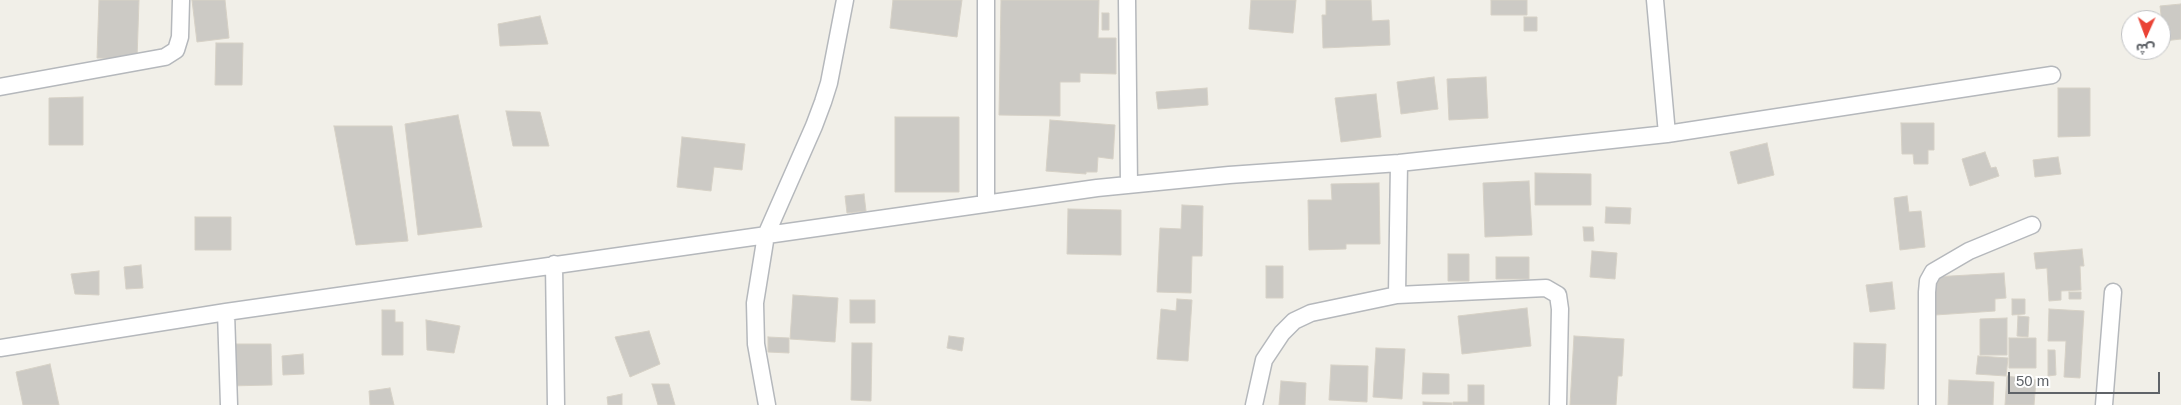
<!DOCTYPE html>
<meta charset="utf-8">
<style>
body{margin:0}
#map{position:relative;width:2181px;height:405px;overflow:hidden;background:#f1efe8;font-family:Arial,"Noto Sans Arabic",sans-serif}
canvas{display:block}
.north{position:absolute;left:2121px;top:10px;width:50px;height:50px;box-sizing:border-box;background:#fff;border:1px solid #bfc1c3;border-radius:50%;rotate:182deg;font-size:14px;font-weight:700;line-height:20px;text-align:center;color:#5f6368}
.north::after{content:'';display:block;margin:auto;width:18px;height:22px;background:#ea4335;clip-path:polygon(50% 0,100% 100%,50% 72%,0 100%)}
.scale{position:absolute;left:2008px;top:372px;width:152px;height:22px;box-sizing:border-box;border:2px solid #5f6368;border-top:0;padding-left:6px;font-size:15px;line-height:18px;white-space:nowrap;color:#5f6368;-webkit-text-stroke:4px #fff;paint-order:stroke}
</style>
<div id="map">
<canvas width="2181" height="405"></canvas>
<div class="north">ش</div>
<div class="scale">50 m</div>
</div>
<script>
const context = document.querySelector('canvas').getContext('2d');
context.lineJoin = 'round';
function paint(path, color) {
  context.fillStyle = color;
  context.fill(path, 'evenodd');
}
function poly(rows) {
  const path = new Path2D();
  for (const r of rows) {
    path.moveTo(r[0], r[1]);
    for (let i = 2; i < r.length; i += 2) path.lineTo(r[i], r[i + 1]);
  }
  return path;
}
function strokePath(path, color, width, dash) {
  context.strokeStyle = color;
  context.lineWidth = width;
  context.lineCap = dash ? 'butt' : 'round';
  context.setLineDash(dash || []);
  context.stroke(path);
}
const building = poly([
 [99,0,139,0,137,59,97,58,99,0],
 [192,0,225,0,229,38,197,42,192,0],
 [893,0,962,0,957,37,890,28,893,0],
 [1001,0,1099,0,1098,38,1116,38,1116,74,1080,73,1080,82,1060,82,1060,116,999,115,1001,0],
 [1251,0,1296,0,1293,33,1249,29,1251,0],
 [1326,0,1371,0,1372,21,1389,20,1390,45,1323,48,1322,15,1326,15,1326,0],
 [1491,0,1527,0,1527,15,1491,15,1491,0],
 [2181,4,2181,39,2164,41,2160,6,2181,4],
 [1102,13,1109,13,1109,30,1102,30,1102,13],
 [540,16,548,44,500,46,498,24,540,16],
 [1524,17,1537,17,1537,31,1524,31,1524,17],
 [216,43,243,43,242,85,215,85,216,43],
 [1434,77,1438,109,1401,114,1397,82,1434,77],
 [1486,77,1488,118,1449,120,1447,79,1486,77],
 [1207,88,1208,105,1158,109,1156,92,1207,88],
 [2058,88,2090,88,2090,136,2058,137,2058,88],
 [1376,94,1381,137,1341,142,1335,98,1376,94],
 [83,97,83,145,49,145,49,98,83,97],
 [506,111,540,112,549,146,513,146,506,111],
 [458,115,482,227,418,235,405,124,458,115],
 [895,117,959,117,959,192,895,192,895,117],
 [1050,120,1115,125,1113,159,1098,157,1097,172,1086,172,1086,174,1046,171,1050,120],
 [1901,123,1934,123,1934,150,1928,150,1928,164,1914,164,1913,154,1902,154,1901,123],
 [334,126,392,126,408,241,356,245,334,126],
 [682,137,745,144,742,170,714,167,711,191,677,187,682,137],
 [1767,143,1774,175,1738,184,1730,152,1767,143],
 [1985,152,1991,168,1996,167,1999,176,1970,186,1962,159,1985,152],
 [2058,157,2061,174,2035,177,2033,160,2058,157],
 [1535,173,1591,174,1591,205,1535,205,1535,173],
 [1529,181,1532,235,1485,237,1483,183,1529,181],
 [1379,183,1380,244,1346,244,1346,249,1309,250,1308,200,1332,200,1331,184,1379,183],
 [864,194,866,211,847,213,845,196,864,194],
 [1907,196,1909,212,1921,211,1925,247,1900,250,1894,198,1907,196],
 [1182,205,1203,206,1202,256,1192,256,1191,293,1157,292,1160,228,1181,229,1182,205],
 [1606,207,1631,208,1630,224,1605,223,1606,207],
 [1068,209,1121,210,1121,255,1067,254,1068,209],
 [195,217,231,217,231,250,195,250,195,217],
 [1583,227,1593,227,1594,241,1584,241,1583,227],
 [2082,249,2084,266,2080,266,2081,290,2061,291,2061,300,2049,301,2047,268,2036,269,2034,253,2082,249],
 [1592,251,1617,253,1615,279,1590,277,1592,251],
 [1448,254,1469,254,1469,281,1448,281,1448,254],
 [1496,257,1529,257,1529,279,1496,279,1496,257],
 [141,265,143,288,126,289,124,267,141,265],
 [1266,266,1283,266,1283,298,1266,298,1266,266],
 [99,271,99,295,75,294,71,274,99,271],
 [2004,273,2006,298,1995,299,1995,311,1935,315,1933,277,2004,273],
 [1892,282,1895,309,1870,312,1866,285,1892,282],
 [2069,292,2081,292,2081,299,2069,299,2069,292],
 [793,295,838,298,835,342,790,339,793,295],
 [1177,299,1192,300,1188,361,1157,359,1161,309,1176,311,1177,299],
 [2012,299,2025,299,2025,314,2012,315,2012,299],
 [850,300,875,300,875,323,850,323,850,300],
 [1527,308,1531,346,1462,354,1458,316,1527,308],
 [2049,309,2084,311,2080,378,2064,377,2066,341,2048,341,2049,309],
 [382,310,395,310,395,322,403,322,403,355,382,355,382,310],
 [2018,316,2029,317,2028,337,2017,336,2018,316],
 [2007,318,2007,355,1980,355,1980,319,2007,318],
 [426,320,460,326,454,353,427,350,426,320],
 [649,331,660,364,630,377,615,337,649,331],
 [949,336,964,338,962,351,947,348,949,336],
 [1574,336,1624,339,1622,376,1618,376,1616,405,1570,405,1574,336],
 [768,337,789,338,789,353,768,352,768,337],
 [2009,338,2036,338,2036,368,2009,368,2009,338],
 [852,343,872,343,871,401,851,400,852,343],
 [1854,343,1886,344,1884,389,1853,388,1854,343],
 [227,344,271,344,272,385,227,386,227,344],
 [1376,348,1405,349,1402,399,1373,397,1376,348],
 [2048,350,2055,350,2056,375,2048,376,2048,350],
 [303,354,304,374,283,375,282,356,303,354],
 [1978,356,2008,358,2006,376,1976,374,1978,356],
 [50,364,59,405,23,405,16,372,50,364],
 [1331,365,1368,366,1367,402,1329,400,1331,365],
 [1423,373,1449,374,1449,394,1422,394,1423,373],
 [2007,376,2036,380,2034,405,2005,405,2007,376],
 [1949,380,1994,382,1993,405,1948,405,1949,380],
 [1281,381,1306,383,1305,405,1279,405,1281,381],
 [652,384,669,384,675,405,658,405,652,384],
 [1468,385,1484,385,1484,405,1453,405,1453,402,1468,402,1468,385],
 [390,388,394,405,370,405,369,391,390,388],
 [622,394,622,405,608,405,607,397,622,394],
 [1423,402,1452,403,1452,405,1423,405,1423,402]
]);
const street = poly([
 [1127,0,1129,185],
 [0,87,165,57,176,50,180,37,181,0],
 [1667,134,2052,75],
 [986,204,986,0],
 [554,264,556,405],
 [1397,295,1399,163],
 [226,312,229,405],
 [0,348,226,312,1097,188,1229,175,1399,163,1667,134,1655,0],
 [767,405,756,344,755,303,766,235,814,126,823,102,829,83,845,0],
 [1254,405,1264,360,1282,333,1294,321,1311,313,1397,295,1546,288,1558,295,1560,309,1558,405],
 [1927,405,1927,292,1928,281,1933,272,1969,251,2032,225],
 [2104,405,2113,292]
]);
paint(building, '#cccac5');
strokePath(building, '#d6d1c6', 1);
strokePath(street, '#b5b8bc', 19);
strokePath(street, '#fff', 16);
</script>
